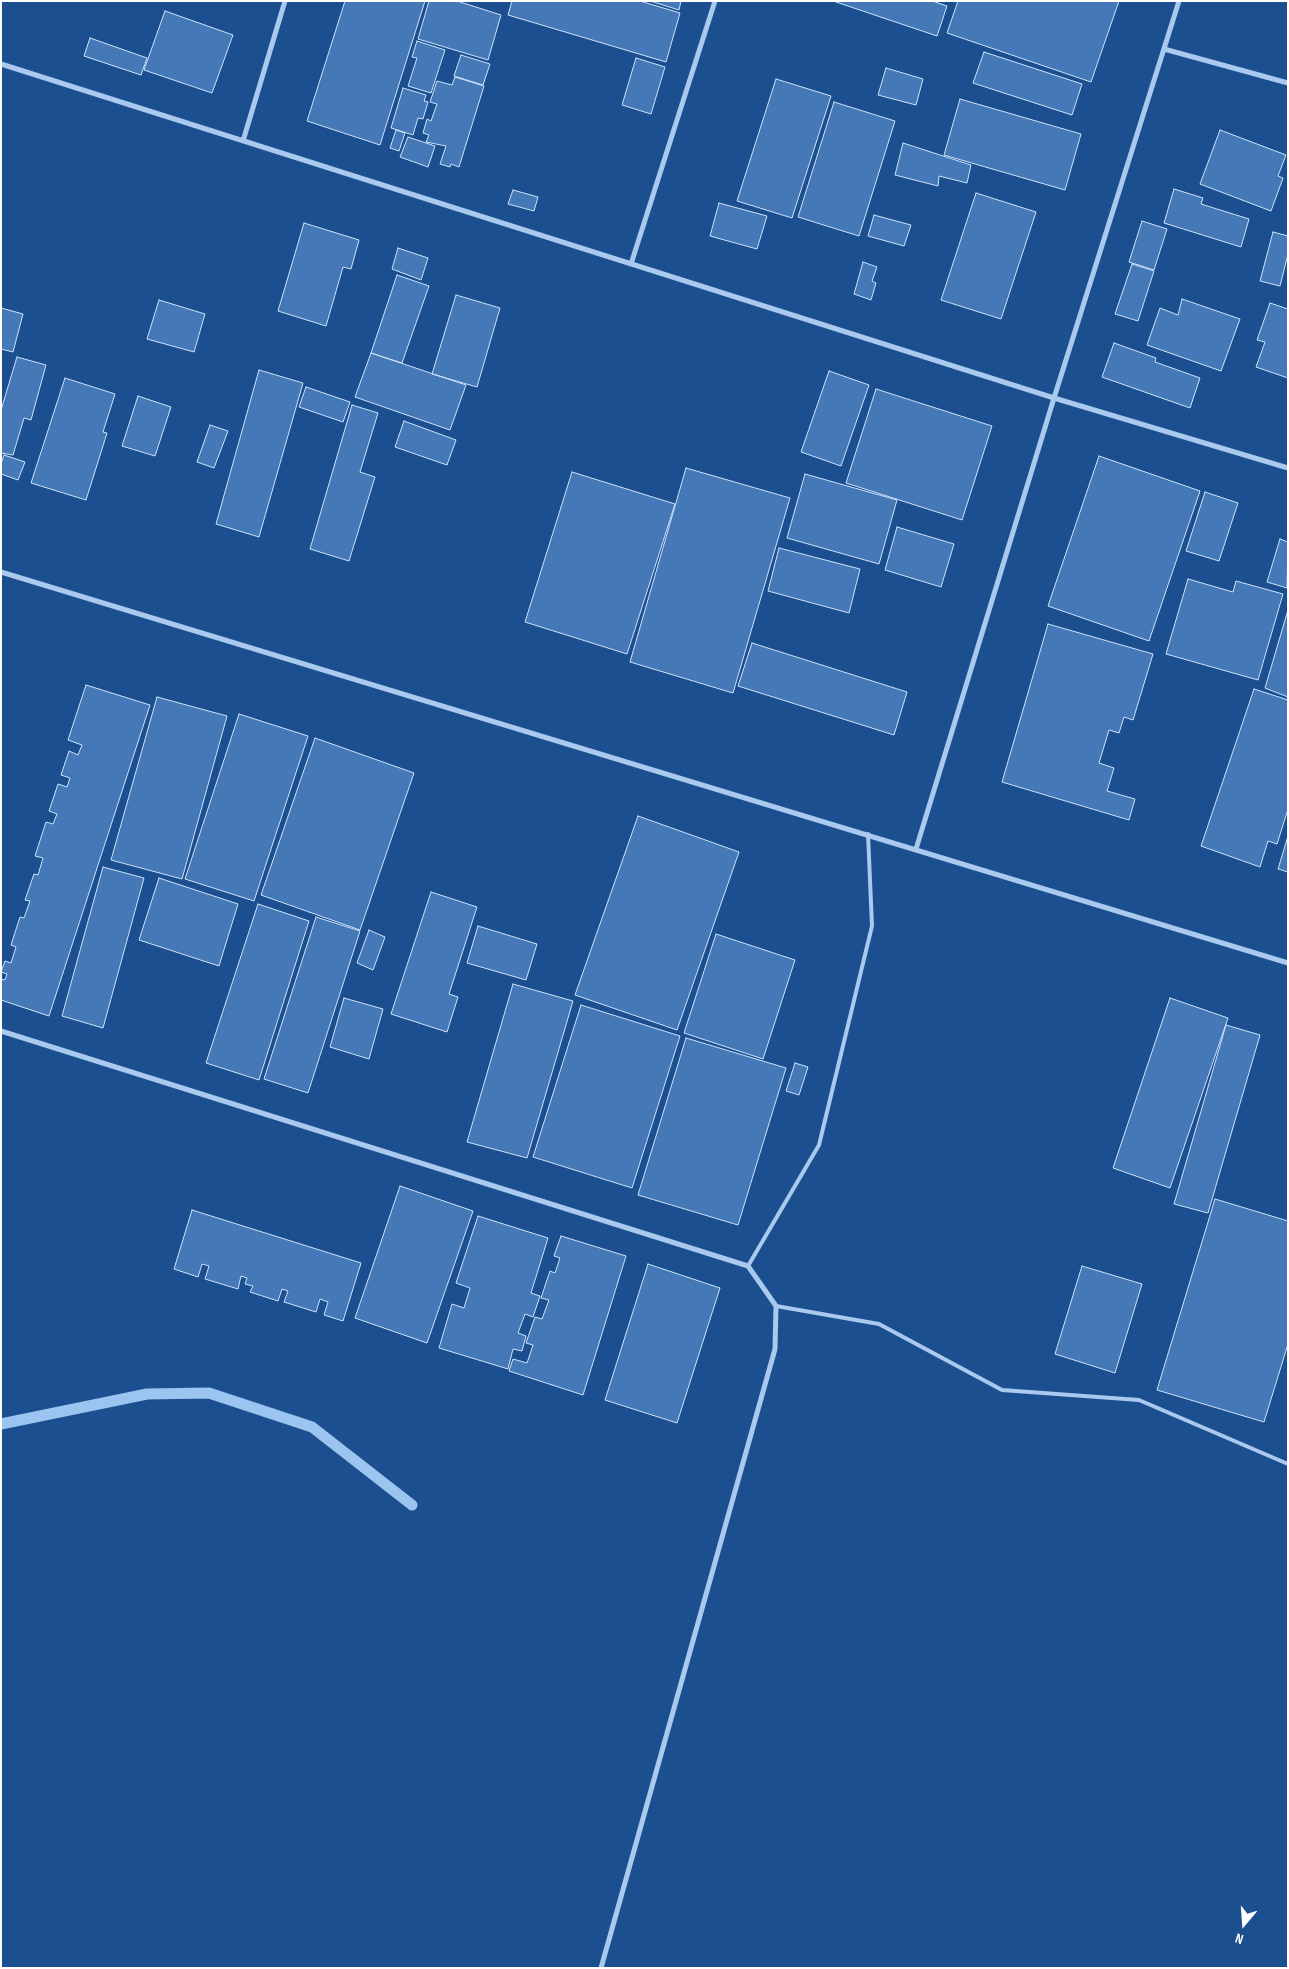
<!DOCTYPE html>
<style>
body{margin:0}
#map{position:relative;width:1289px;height:1969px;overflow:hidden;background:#1b4f8f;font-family:"Sofia Sans Condensed",sans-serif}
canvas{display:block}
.frame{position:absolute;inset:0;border:2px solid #fff;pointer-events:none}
.north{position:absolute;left:1219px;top:1899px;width:50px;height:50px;-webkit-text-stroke:4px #1b4f8f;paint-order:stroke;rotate:198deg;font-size:14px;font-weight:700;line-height:20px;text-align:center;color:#fff}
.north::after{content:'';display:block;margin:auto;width:18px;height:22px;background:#fff;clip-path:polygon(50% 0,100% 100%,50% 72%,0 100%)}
</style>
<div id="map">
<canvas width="1289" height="1969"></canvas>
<div class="frame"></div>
<div class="north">N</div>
</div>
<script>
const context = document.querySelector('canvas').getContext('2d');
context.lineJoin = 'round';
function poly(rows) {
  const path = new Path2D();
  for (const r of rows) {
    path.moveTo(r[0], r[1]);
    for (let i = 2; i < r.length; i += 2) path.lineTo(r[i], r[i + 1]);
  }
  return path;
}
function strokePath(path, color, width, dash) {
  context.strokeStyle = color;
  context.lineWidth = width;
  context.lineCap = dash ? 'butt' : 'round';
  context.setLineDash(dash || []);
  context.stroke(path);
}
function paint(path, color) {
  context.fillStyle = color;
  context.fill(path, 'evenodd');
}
const stream = poly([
 [1,1424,147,1394,209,1393,312,1427,412,1505]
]);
const building = poly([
 [345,1,425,1,380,145,307,121,345,1],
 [429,1,457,1,501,15,488,60,418,39,429,1],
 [512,1,640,1,680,13,666,62,508,15,512,1],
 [650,1,681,1,679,10,650,1],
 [833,1,932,1,947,6,937,36,833,1],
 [958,1,1119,1,1091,82,947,33,958,1],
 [165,11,233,35,212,93,144,70,165,11],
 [90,38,147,58,141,75,84,56,90,38],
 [417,41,445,50,431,93,408,86,417,58,412,57,417,41],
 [984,52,1082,84,1072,115,973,83,984,52],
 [461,55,490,64,483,85,454,76,461,55],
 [636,58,665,67,651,114,622,105,636,58],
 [886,68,923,79,916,105,878,95,886,68],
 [455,77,484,86,459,167,451,164,450,167,440,164,446,146,426,142,429,135,423,133,427,119,431,121,437,104,430,102,437,81,452,85,455,77],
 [776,79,831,96,792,218,737,201,776,79],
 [403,88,426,95,424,101,428,102,423,119,418,118,413,135,391,128,403,88],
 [960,99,1081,134,1065,190,944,155,960,99],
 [834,102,895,121,859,236,798,217,834,102],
 [396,130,405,133,399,151,390,148,396,130],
 [1220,130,1286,155,1278,176,1283,178,1271,211,1200,184,1220,130],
 [408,137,435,146,428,167,400,157,408,137],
 [903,143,971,165,967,183,939,176,938,186,895,175,903,143],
 [1174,189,1203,198,1201,204,1249,219,1241,247,1164,223,1174,189],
 [513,190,538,197,534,211,508,204,513,190],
 [976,193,1036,212,1001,319,941,300,976,193],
 [719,203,767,216,757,249,710,236,719,203],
 [874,215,911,225,904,246,868,236,874,215],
 [1142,221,1167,229,1154,270,1129,262,1142,221],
 [304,223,359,240,351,269,343,267,326,326,278,311,304,223],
 [1273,232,1288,236,1288,254,1280,286,1260,281,1273,232],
 [398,248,428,258,421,280,392,269,398,248],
 [863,262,877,267,872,281,876,283,871,300,854,294,863,262],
 [1132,264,1154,271,1138,321,1115,314,1132,264],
 [397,275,429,286,402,363,371,353,397,275],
 [456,295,500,308,477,387,432,374,456,295],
 [1182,299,1240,319,1221,371,1147,345,1160,308,1178,315,1182,299],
 [159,300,205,314,194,352,147,339,159,300],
 [1270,303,1288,309,1288,378,1256,367,1265,342,1257,340,1270,303],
 [1,308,23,314,13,352,1,349,1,308],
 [1114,343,1156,358,1155,362,1200,378,1190,408,1102,377,1114,343],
 [371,353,466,385,450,430,355,397,371,353],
 [17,357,46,365,31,420,24,418,13,455,1,453,1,410,17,357],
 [259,370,303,383,259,537,216,524,259,370],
 [829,371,869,385,841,466,801,452,829,371],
 [65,378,115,394,103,432,107,433,86,500,31,483,65,378],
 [306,387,350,402,343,422,299,407,306,387],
 [876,389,992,426,962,520,846,483,876,389],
 [138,396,171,407,155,456,122,446,138,396],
 [352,405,378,413,360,472,375,477,349,561,310,549,352,405],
 [404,421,456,440,447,465,395,447,404,421],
 [210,425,228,431,214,468,197,462,210,425],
 [4,455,25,462,18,480,1,474,1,464,4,455],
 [1099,456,1200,491,1149,641,1048,606,1099,456],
 [686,468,790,498,733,693,630,662,686,468],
 [572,472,675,504,627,654,525,622,572,472],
 [805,474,897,500,879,564,787,538,805,474],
 [1205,492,1238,503,1219,561,1186,551,1205,492],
 [897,527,954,544,941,587,885,570,897,527],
 [1280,539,1288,542,1287,588,1267,582,1280,539],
 [779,548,860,569,849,613,768,591,779,548],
 [1188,579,1233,592,1236,581,1283,594,1258,680,1166,654,1188,579],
 [1288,610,1288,697,1265,688,1288,610],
 [1048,624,1153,654,1133,720,1124,717,1119,733,1109,730,1099,763,1114,768,1107,791,1135,799,1129,820,1002,782,1048,624],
 [752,643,907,692,894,735,738,686,752,643],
 [86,685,150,705,49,1016,1,1000,1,979,5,980,7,974,1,972,5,961,11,963,16,947,11,945,20,917,24,918,30,901,25,900,34,874,38,875,43,858,35,856,46,822,53,824,57,814,49,811,58,784,67,787,70,778,61,775,69,751,78,755,82,745,68,740,86,685],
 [1254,689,1288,700,1288,809,1277,844,1268,841,1260,867,1201,846,1254,689],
 [157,697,227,716,182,879,111,860,157,697],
 [239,714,308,736,254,901,185,879,239,714],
 [315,738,414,773,360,930,261,895,315,738],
 [638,816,739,852,677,1030,575,995,638,816],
 [1288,836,1288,872,1278,869,1288,836],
 [103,867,144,878,103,1028,62,1016,103,867],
 [159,878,238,904,219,966,139,940,159,878],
 [431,892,477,907,449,994,458,997,447,1032,391,1014,431,892],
 [258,904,309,921,259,1080,206,1063,258,904],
 [316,917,360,931,308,1093,264,1079,316,917],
 [478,926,537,944,526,980,467,963,478,926],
 [369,930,385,937,373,970,357,963,369,930],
 [716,934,795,960,763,1059,684,1033,716,934],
 [513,984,573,1001,527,1158,467,1142,513,984],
 [344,998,383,1009,369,1059,330,1047,344,998],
 [1170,998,1228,1018,1170,1188,1113,1168,1170,998],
 [581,1005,680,1036,632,1188,533,1157,581,1005],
 [1226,1025,1260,1035,1208,1213,1174,1204,1226,1025],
 [686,1038,786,1068,738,1225,638,1195,686,1038],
 [795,1063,808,1067,799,1095,786,1091,795,1063],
 [400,1186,473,1211,427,1343,355,1318,400,1186],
 [1215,1199,1288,1221,1288,1344,1264,1422,1157,1390,1215,1199],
 [192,1210,361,1263,343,1321,324,1315,328,1302,320,1299,316,1312,284,1302,288,1291,282,1289,278,1301,250,1292,253,1286,245,1284,247,1278,241,1276,238,1289,205,1279,209,1266,202,1264,198,1277,174,1269,192,1210],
 [478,1216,548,1238,531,1293,540,1296,533,1317,525,1314,518,1333,526,1336,522,1351,513,1349,508,1369,439,1348,452,1304,464,1308,470,1288,456,1283,478,1216],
 [561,1236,626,1256,583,1395,509,1371,513,1359,527,1363,533,1345,526,1343,535,1317,542,1319,549,1300,541,1298,550,1271,555,1273,560,1258,554,1256,561,1236],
 [648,1264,720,1288,677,1423,605,1400,648,1264],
 [1082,1266,1142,1284,1115,1373,1055,1354,1082,1266]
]);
const service = poly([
 [748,1266,819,1145,872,926,868,834],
 [776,1306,879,1324,1002,1390,1139,1400,1288,1464]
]);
const minor = poly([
 [1164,49,1288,83],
 [1,64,1054,398,1288,468],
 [243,141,285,1],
 [631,264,715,1],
 [1,572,1288,963],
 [916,849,1054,398,1179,1],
 [1,1031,748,1266,776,1306,775,1349,601,1968]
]);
strokePath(stream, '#9cc4f0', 11);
paint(building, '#4478b7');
strokePath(building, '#cfe3fa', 1);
strokePath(service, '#a9c9ee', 4);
strokePath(minor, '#a9c9ee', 5);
</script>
